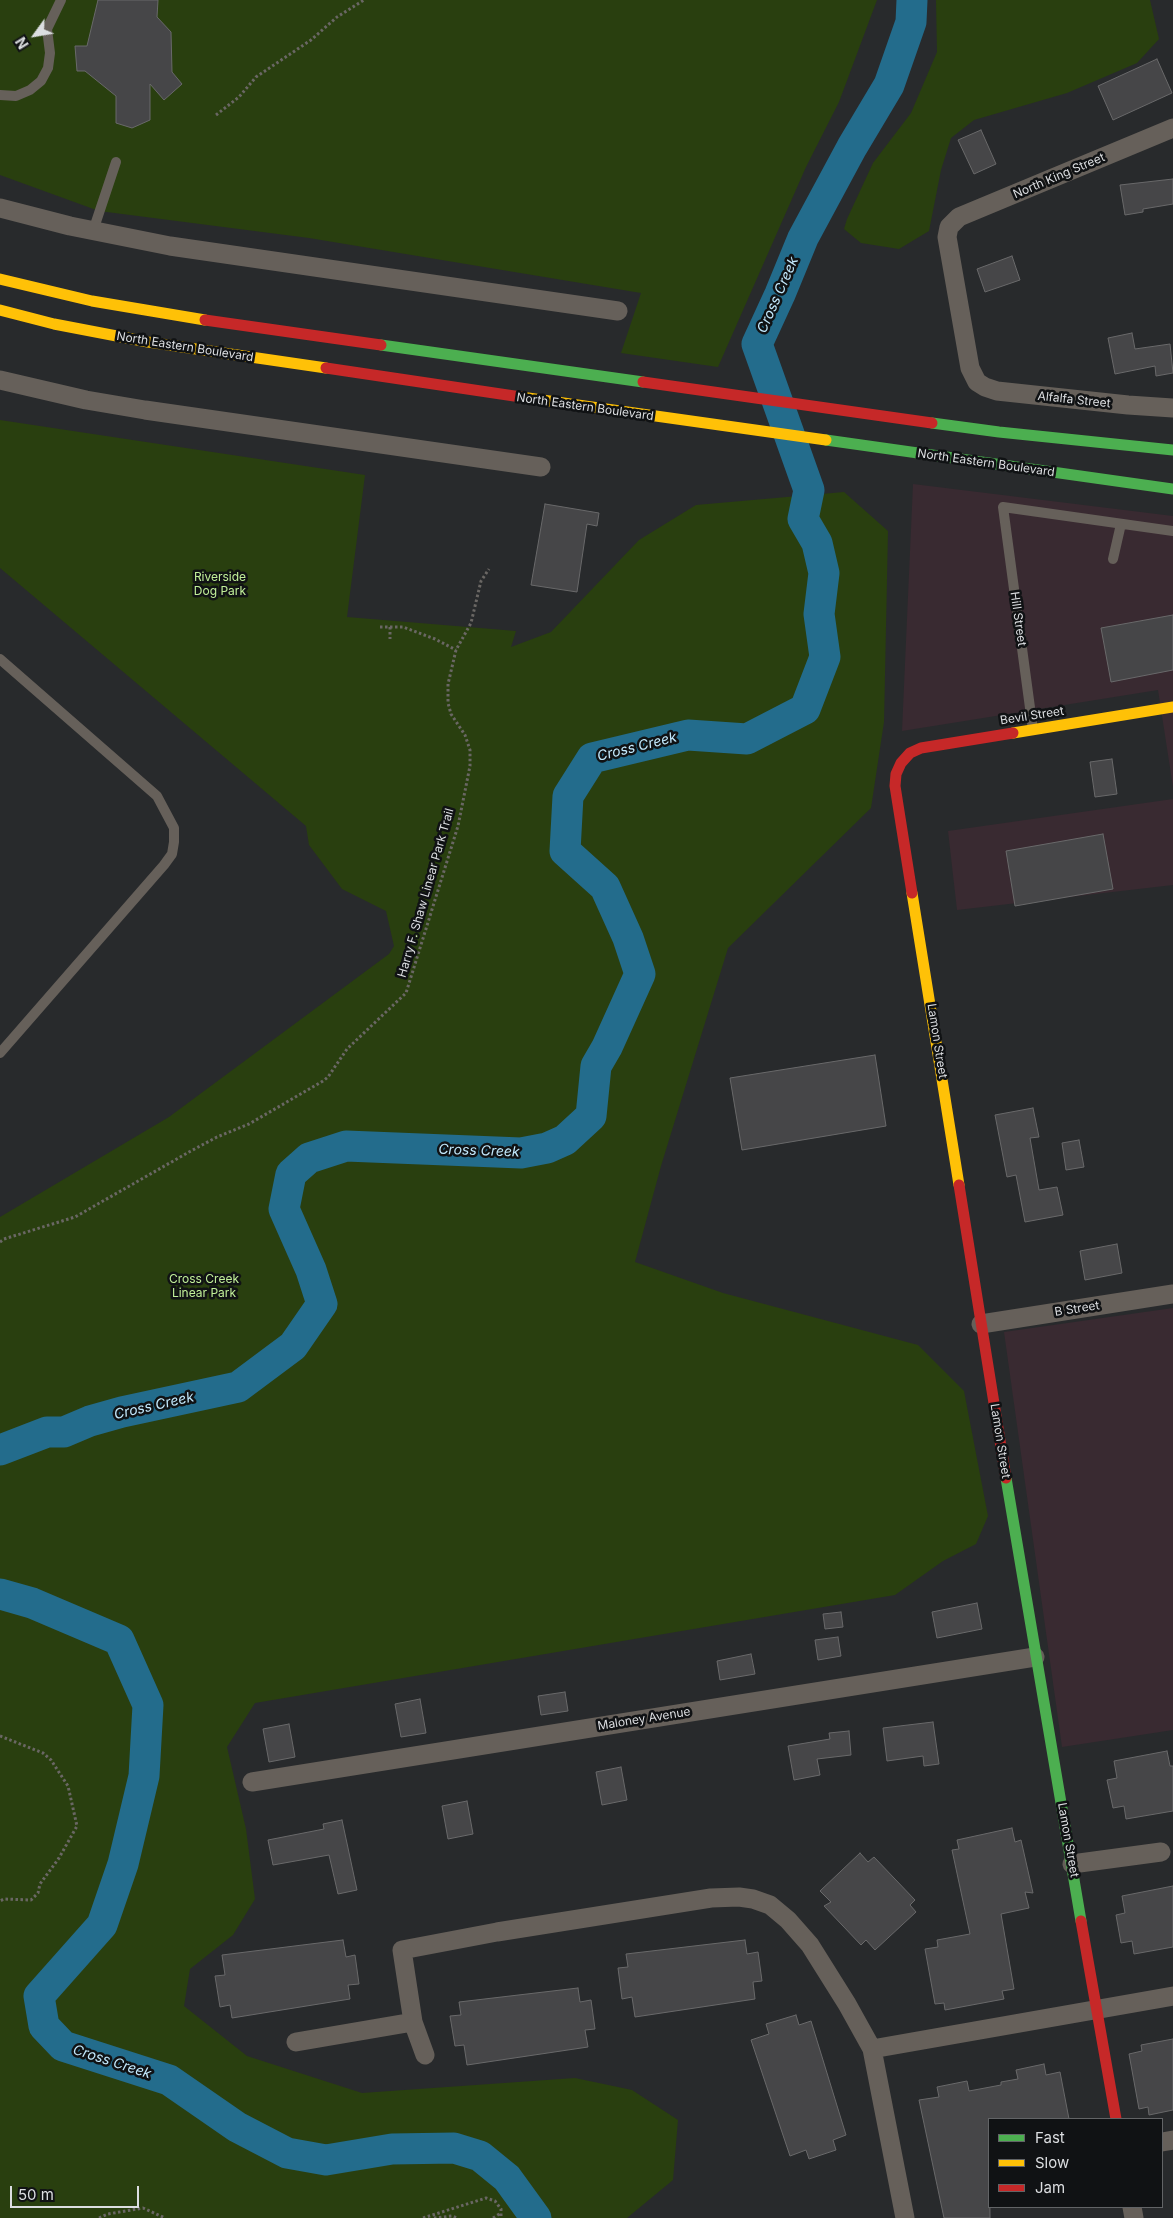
<!DOCTYPE html>
<style>
body{margin:0}
#map{position:relative;width:1173px;height:2218px;overflow:hidden;background:#282a2c;font-family:Inter,sans-serif}
canvas{display:block}
.legend{position:absolute;left:988px;top:2118px;width:175px;height:90px;box-sizing:border-box;background:#101214;border:1px solid #626466;margin:0;padding:6px 9px;list-style:none;font-size:15px;color:#dcdee1}
.legend li{display:flex;align-items:center;gap:10px;height:25px}
.legend b{width:25px;border:1px solid #626466}
.north{position:absolute;left:10px;top:10px;width:50px;height:50px;-webkit-text-stroke:4px #101214;paint-order:stroke;rotate:238deg;font-size:14px;font-weight:700;line-height:20px;text-align:center;color:#dcdee1}
.north::after{content:'';display:block;margin:auto;width:18px;height:22px;background:#dcdee1;clip-path:polygon(50% 0,100% 100%,50% 72%,0 100%)}
.scale{position:absolute;left:10px;top:2186px;width:129px;height:22px;box-sizing:border-box;border:2px solid #dcdee1;border-top:0;padding-left:6px;font-size:15px;line-height:18px;white-space:nowrap;color:#dcdee1;-webkit-text-stroke:4px #101214;paint-order:stroke}
</style>
<div id="map">
<canvas width="1173" height="2218"></canvas>
<ul class="legend">
<li><b style="height:6px;background:#4caf50"></b>Fast</li>
<li><b style="height:6px;background:#ffc107"></b>Slow</li>
<li><b style="height:6px;background:#c62828"></b>Jam</li>
</ul>
<div class="north">N</div>
<div class="scale">50 m</div>
</div>
<script>
const context = document.querySelector('canvas').getContext('2d');
context.lineJoin = 'round';
function paint(path, color) {
  context.fillStyle = color;
  context.fill(path, 'evenodd');
}
function poly(rows) {
  const path = new Path2D();
  for (const r of rows) {
    path.moveTo(r[0], r[1]);
    for (let i = 2; i < r.length; i += 2) path.lineTo(r[i], r[i + 1]);
  }
  return path;
}
function strokePath(path, color, width, dash) {
  context.strokeStyle = color;
  context.lineWidth = width;
  context.lineCap = dash ? 'butt' : 'round';
  context.setLineDash(dash || []);
  context.stroke(path);
}
function write(font, color, halo, rows, align = 'center') {
  context.font = font + ' Inter,sans-serif';
  context.lineWidth = 5;
  context.setLineDash([]);
  context.textBaseline = 'middle';
  context.strokeStyle = halo;
  context.fillStyle = color;
  for (const [text, x, y, turn = 0] of rows) {
    context.save();
    context.translate(x, y);
    context.rotate((+turn || 0) * Math.PI / 180);
    context.textAlign = isNaN(turn) ? turn : align;
    if (halo) context.strokeText(text, 0, 0);
    context.fillText(text, 0, 0);
    context.restore();
  }
}
const commercial = poly([
 [913,484,1173,516,1173,787,1158,690,902,731],
 [1173,799,1173,885,957,910,948,831],
 [1173,1308,1173,1730,1062,1747,1004,1332]
]);
const green = poly([
 [0,0,877,0,839,102,806,167,718,367,621,353,641,293,309,238,99,211,0,175],
 [936,0,1150,0,1159,39,1137,63,1067,93,974,120,951,138,941,170,929,231,899,249,861,243,844,229,847,219,873,163,911,113,937,52],
 [0,420,365,475,347,617,516,631,511,647,551,632,639,540,696,505,844,492,888,531,884,722,871,808,728,948,661,1166,635,1262,723,1293,918,1345,964,1391,988,1516,976,1544,943,1561,895,1595,255,1703,227,1747,246,1829,255,1899,233,1935,190,1969,184,2006,247,2056,362,2093,575,2078,632,2090,678,2120,673,2180,627,2218,0,2218,0,1217,169,1117,389,954,394,946,386,911,342,889,309,845,306,826,0,568]
]);
const river = poly([
 [0,1450,47,1432,64,1432,90,1421,122,1412,238,1387,293,1346,322,1304,311,1270,284,1209,291,1174,309,1158,346,1146,521,1153,547,1148,565,1140,591,1116,596,1066,607,1047,640,974,628,938,605,887,565,851,568,796,592,758,688,735,747,739,805,709,825,657,819,614,824,573,817,543,803,519,809,490,757,344,780,294,803,238,852,147,889,85,911,22,912,0],
 [0,1594,32,1603,119,1640,148,1705,144,1776,123,1864,102,1925,39,1996,44,2026,63,2046,169,2080,237,2127,287,2153,326,2160,392,2149,454,2148,480,2156,507,2178,536,2218]
]);
const building = poly([
 [98,0,158,0,157,17,171,32,172,72,182,84,164,100,150,84,150,120,132,128,116,123,116,96,85,71,77,71,75,46,87,46,98,0],
 [1157,59,1172,93,1113,120,1098,86,1157,59],
 [981,130,996,164,974,174,958,140,981,130],
 [1173,179,1173,204,1143,209,1143,212,1125,215,1120,185,1173,179],
 [1012,256,1020,280,985,292,977,269,1012,256],
 [1132,333,1135,349,1170,344,1173,373,1156,376,1155,366,1115,374,1108,338,1132,333],
 [545,504,599,513,597,526,587,524,577,592,531,585,545,504],
 [1173,615,1173,670,1111,682,1101,628,1173,615],
 [1112,759,1117,794,1095,797,1090,762,1112,759],
 [1103,834,1113,889,1015,906,1006,851,1103,834],
 [875,1055,886,1126,742,1150,730,1078,875,1055],
 [1033,1108,1039,1137,1030,1138,1039,1190,1057,1187,1063,1215,1025,1222,1016,1175,1007,1177,995,1115,1033,1108],
 [1079,1140,1084,1167,1066,1170,1062,1143,1079,1140],
 [1117,1244,1122,1273,1085,1280,1080,1251,1117,1244],
 [977,1603,982,1629,937,1638,932,1612,977,1603],
 [841,1612,843,1627,825,1629,823,1614,841,1612],
 [838,1637,841,1656,818,1660,815,1640,838,1637],
 [751,1654,755,1674,720,1680,717,1661,751,1654],
 [565,1692,568,1711,541,1715,538,1696,565,1692],
 [420,1699,426,1733,401,1737,395,1704,420,1699],
 [933,1722,939,1764,924,1766,923,1756,887,1761,883,1728,933,1722],
 [289,1724,295,1757,269,1762,263,1729,289,1724],
 [849,1731,851,1755,817,1759,820,1775,794,1780,788,1746,830,1739,829,1733,849,1731],
 [1167,1751,1170,1766,1173,1766,1173,1811,1126,1819,1124,1806,1113,1808,1107,1780,1117,1778,1114,1761,1167,1751],
 [621,1767,627,1800,602,1805,596,1772,621,1767],
 [467,1801,473,1834,448,1839,442,1806,467,1801],
 [342,1820,357,1890,338,1894,329,1855,273,1865,268,1840,324,1829,323,1824,342,1820],
 [1012,1828,1015,1842,1021,1840,1033,1893,1025,1892,1029,1908,1001,1914,1014,1989,1002,1991,1004,1999,945,2010,944,2003,935,2004,925,1949,938,1947,937,1940,970,1934,952,1850,959,1849,957,1840,1012,1828],
 [860,1853,868,1862,874,1857,915,1900,910,1905,916,1912,875,1950,866,1940,861,1945,824,1906,831,1902,820,1891,860,1853],
 [1173,1886,1173,1947,1134,1954,1132,1941,1121,1943,1116,1915,1125,1913,1122,1896,1173,1886],
 [343,1940,346,1957,355,1955,359,1984,348,1985,350,1999,232,2018,230,2005,220,2007,215,1976,225,1975,222,1955,343,1940],
 [745,1940,747,1954,758,1952,762,1981,753,1982,755,1999,635,2017,632,1997,622,1999,618,1968,628,1967,626,1954,745,1940],
 [578,1988,580,2002,591,2000,595,2029,585,2030,588,2047,467,2065,464,2045,455,2046,450,2016,461,2015,459,2002,578,1988],
 [796,2015,799,2025,811,2021,846,2135,833,2140,836,2150,809,2159,806,2150,790,2156,751,2040,769,2034,766,2024,796,2015],
 [1173,2039,1173,2110,1149,2115,1148,2107,1139,2109,1129,2054,1142,2051,1141,2045,1173,2039],
 [1044,2064,1046,2075,1060,2072,1069,2119,989,2119,990,2218,944,2218,919,2100,939,2097,937,2087,967,2081,969,2091,1001,2085,1001,2082,1018,2079,1016,2070,1044,2064]
]);
const path = poly([
 [216,115,239,97,256,77,311,40,337,17,364,0],
 [380,627,403,627,435,639,456,650],
 [390,627,390,639],
 [0,1242,4,1239,75,1217,189,1152,217,1137,249,1124,323,1081,328,1077,347,1049,406,993,458,826,470,766,470,750,465,735,451,714,448,703,448,684,456,650,471,623,481,581,489,569],
 [0,1736,43,1753,51,1760,68,1786,77,1826,59,1858,40,1884,38,1893,31,1900,4,1899,0,1901],
 [99,2218,108,2214,143,2208,165,2218],
 [423,2218,486,2198,495,2201,501,2209,501,2218],
 [434,2218,452,2216,457,2218],
 [493,2218,501,2213]
]);
const lane = poly([
 [0,95,16,96,30,90,41,81,48,68,50,53,47,29,61,0],
 [93,231,116,162],
 [1113,559,1121,524],
 [0,659,157,796,174,828,174,842,172,854,164,865,0,1053],
 [1033,730,1003,507,1173,531]
]);
const street = poly([
 [1173,128,959,217,949,227,947,237,970,368,977,382,985,387,997,391,1128,405,1173,408],
 [0,208,70,226,170,246,618,311],
 [0,380,86,400,145,410,541,467],
 [981,1324,1173,1294],
 [252,1782,1035,1657],
 [1072,1864,1161,1852],
 [413,2022,425,2055],
 [296,2042,413,2022,402,1950,497,1932,711,1898,739,1897,753,1899,770,1905,788,1920,810,1945,847,2004,872,2049,1173,1996],
 [872,2049,905,2218],
 [1162,2142,1173,2140],
 [1132,2207,1134,2218]
]);
const fast = poly([
 [381,345,643,382],
 [932,423,999,432,1173,450],
 [826,440,1173,489],
 [1006,1478,1081,1921]
]);
const slow = poly([
 [0,279,92,301,205,320],
 [0,310,54,324,148,342,326,368],
 [521,397,826,440],
 [1013,733,1173,707],
 [912,893,959,1185]
]);
const jam = poly([
 [205,320,381,345],
 [326,368,521,397],
 [643,382,932,423],
 [912,893,895,786,896,774,901,763,910,753,921,748,1013,733],
 [959,1185,1006,1478],
 [1081,1921,1116,2119]
]);
const streetNames = [
 ["North King Street",1059,176,-23],
 ["North Eastern Boulevard",185,347,9],
 ["Alfalfa Street",1074,400,6],
 ["North Eastern Boulevard",585,407,8],
 ["North Eastern Boulevard",986,463,8],
 ["Hill Street",1018,619,82],
 ["Bevil Street",1032,716,-9],
 ["Harry F. Shaw Linear Park Trail",426,893,-74],
 ["Lamon Street",937,1041,81],
 ["B Street",1077,1309,-9],
 ["Lamon Street",1000,1441,81],
 ["Maloney Avenue",644,1719,-9],
 ["Lamon Street",1068,1840,80]
];
const parkNames = [
 ["Riverside",220,577],
 ["Dog Park",220,591],
 ["Cross Creek",204,1279],
 ["Linear Park",204,1293]
];
const waterNames = [
 ["Cross Creek",778,295,-66],
 ["Cross Creek",637,747,-14],
 ["Cross Creek",479,1151,2],
 ["Cross Creek",154,1406,-13],
 ["Cross Creek",112,2062,18]
];
paint(commercial, '#392a31');
paint(green, '#293f0f');
strokePath(river, '#236c8c', 31);
paint(building, '#464648');
strokePath(building, '#69696a', 1);
strokePath(path, '#6a6764', 3, [2.5, 2.5]);
strokePath(lane, '#66605a', 10);
strokePath(street, '#66605a', 19);
strokePath(fast, '#4caf50', 11);
strokePath(slow, '#ffc107', 11);
strokePath(jam, '#c62828', 11);
write('12px', '#dcdee1', '#101214', streetNames);
write('12px', '#c1ef99', '#101214', parkNames);
write('italic 14px', '#c3eafe', '#101214', waterNames);
</script>
